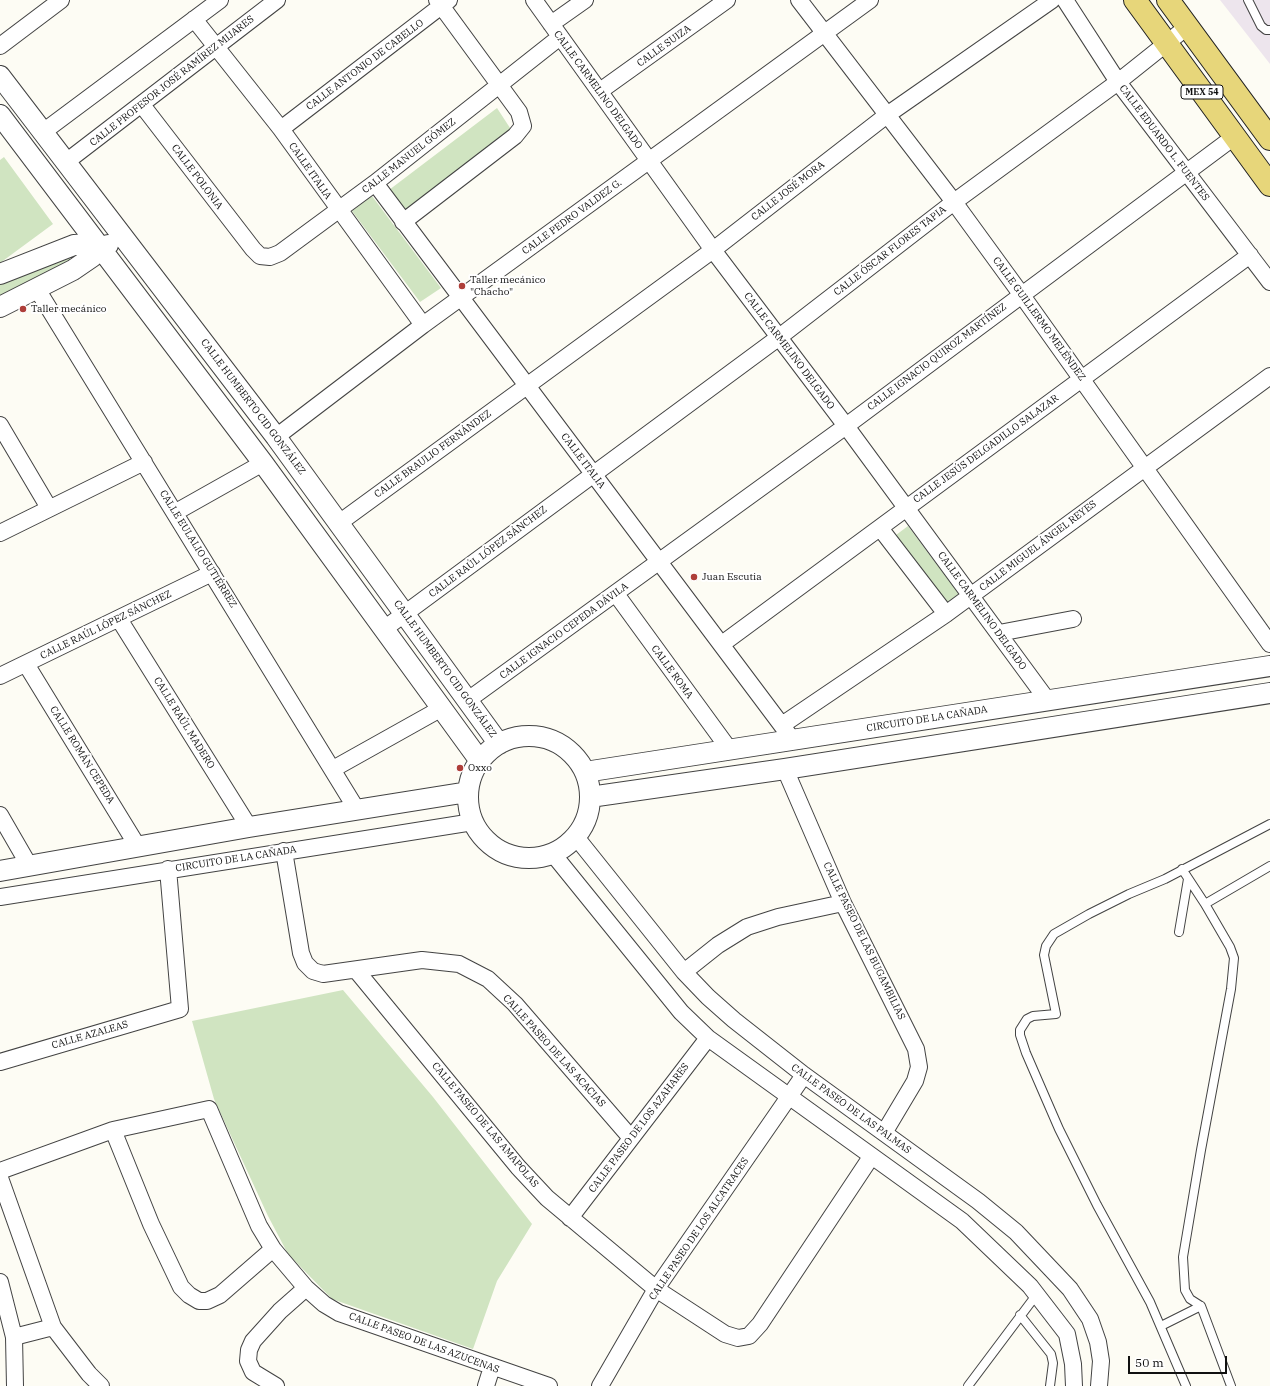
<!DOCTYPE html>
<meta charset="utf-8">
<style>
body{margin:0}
#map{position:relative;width:1270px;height:1386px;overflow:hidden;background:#fdfcf4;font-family:"IBM Plex Serif",serif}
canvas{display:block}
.scale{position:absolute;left:1128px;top:1356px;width:99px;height:18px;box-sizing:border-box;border:2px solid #101010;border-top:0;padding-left:5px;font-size:12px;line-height:14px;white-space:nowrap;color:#101010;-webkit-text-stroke:3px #fff;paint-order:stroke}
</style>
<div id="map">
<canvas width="1270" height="1386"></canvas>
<div class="scale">50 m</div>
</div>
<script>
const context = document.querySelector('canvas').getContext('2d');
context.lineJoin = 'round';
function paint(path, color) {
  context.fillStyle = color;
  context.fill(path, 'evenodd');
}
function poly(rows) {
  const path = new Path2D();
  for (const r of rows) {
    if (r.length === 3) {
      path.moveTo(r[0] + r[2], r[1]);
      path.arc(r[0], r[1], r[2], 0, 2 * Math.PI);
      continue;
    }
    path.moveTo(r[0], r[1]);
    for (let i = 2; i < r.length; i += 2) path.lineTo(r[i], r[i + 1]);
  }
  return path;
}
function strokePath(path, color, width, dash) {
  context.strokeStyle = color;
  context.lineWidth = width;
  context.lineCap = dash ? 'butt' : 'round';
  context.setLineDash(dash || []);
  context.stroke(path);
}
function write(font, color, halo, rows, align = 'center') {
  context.font = font + ' "IBM Plex Serif",serif';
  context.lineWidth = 4;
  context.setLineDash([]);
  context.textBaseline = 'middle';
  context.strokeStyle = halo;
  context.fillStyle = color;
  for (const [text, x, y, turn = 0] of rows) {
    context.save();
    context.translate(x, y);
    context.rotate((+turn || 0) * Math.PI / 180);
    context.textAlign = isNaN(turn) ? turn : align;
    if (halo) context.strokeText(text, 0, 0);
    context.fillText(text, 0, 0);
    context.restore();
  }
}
const industrial = poly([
 [1220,0,1270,0,1270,64]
]);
const green = poly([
 [497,108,512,131,403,211,389,190],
 [4,157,53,224,0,263,0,160],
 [372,196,441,288,420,302,352,211],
 [67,253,71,260,0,296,0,281],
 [908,526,959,594,946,603,896,535],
 [343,990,433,1097,532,1224,497,1281,473,1349,332,1299,288,1254,268,1216,214,1099,192,1021]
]);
const service = poly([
 [1248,0,1261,26,1266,30,1270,30],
 [1182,869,1205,904,1230,947,1234,958,1231,989,1201,1150,1183,1257,1185,1290,1190,1299,1201,1306,1231,1386],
 [1205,904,1270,866],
 [1179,932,1188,879],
 [1020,1315,1051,1354,1053,1363,1050,1386],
 [1161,1326,1201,1306],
 [968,1386,1037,1294],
 [1186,1386,1150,1302,1097,1205,1059,1129,1026,1053,1020,1035,1020,1030,1027,1019,1033,1016,1056,1014,1044,955,1046,946,1054,934,1089,914,1129,894,1165,879,1270,824]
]);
const minor = poly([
 [534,0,713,250,846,426,1048,701],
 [799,0,954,202,1021,294,1270,644],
 [1065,0,1118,82,1270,282],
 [194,19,281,129,423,325],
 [551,24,585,0],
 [0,46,61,0],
 [600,91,727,0],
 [142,105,253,249,260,256,270,257,280,253,375,183,560,37],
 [281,129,449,0],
 [43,132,220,0],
 [66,162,277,0],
 [375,183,792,739],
 [403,222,515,136,523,126,519,112,437,0],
 [37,289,357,810],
 [0,425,49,508],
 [276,437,423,325,870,0],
 [176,512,263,463],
 [339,523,713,250,887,115,1052,0],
 [880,528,946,614],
 [0,533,144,462],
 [616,594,729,749],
 [119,619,249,827],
 [384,629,778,338,954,202,1118,82,1187,27],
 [999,633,1073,619],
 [722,644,1250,255],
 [26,664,138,847],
 [0,676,212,573],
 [468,700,846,426,1234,137],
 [782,725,946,614,1270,376],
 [333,769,442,708],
 [785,769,843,903,916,1049,919,1067,915,1081,884,1133],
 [0,815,30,867],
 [576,837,684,972,708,997,734,1020,804,1075,978,1201,1016,1232,1070,1289,1090,1319,1098,1342,1101,1361,1099,1386],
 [284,851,301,953,305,963,313,971,323,974,422,960,459,964,488,979,515,1004,631,1138],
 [553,854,681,1012,708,1038,962,1221,1030,1286,1067,1334,1073,1364,1074,1386],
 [0,897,473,822],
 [356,970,518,1167,547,1198,656,1289,725,1334,738,1338,749,1336,760,1324,871,1157],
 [684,972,718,945,747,927,778,917,843,903],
 [0,1062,180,1009,168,869],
 [113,1130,151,1224,181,1287,189,1295,199,1301,207,1301,220,1295,273,1249],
 [0,1171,113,1130,209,1109,259,1226,273,1249,306,1288,324,1304,339,1313,549,1386],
 [0,1178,53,1327,89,1374,101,1386],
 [570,1218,708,1038],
 [0,1282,14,1337,15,1386],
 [14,1337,53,1327],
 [276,1386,253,1372,248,1361,249,1350,253,1341,280,1311,306,1288],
 [486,1386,492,1367],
 [600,1386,656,1289,804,1075]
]);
const tertiary = poly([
 [0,76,276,437,499,744],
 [0,115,263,463,480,761],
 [0,274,74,245,89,244,101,247,108,245],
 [0,307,73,270,92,257,101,247],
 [529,797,61],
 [585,772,1270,666],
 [590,797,785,769,1270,693],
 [0,871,249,827,468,792]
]);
const primary = poly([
 [1135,0,1270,185],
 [1168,0,1270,139]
]);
const markers = [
 [462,286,4,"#ae3e39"],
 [23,309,4,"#ae3e39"],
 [694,577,4,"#ae3e39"],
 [460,768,4,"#ae3e39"]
];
const shields = [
 [1202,92,42]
];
const shieldNames = [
 ["MEX 54",1202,92]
];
const streetNames = [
 ["CALLE SUIZA",664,46,-36],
 ["CALLE ANTONIO DE CABELLO",365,65,-37],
 ["CALLE PROFESOR JOSÉ RAMÍREZ MIJARES",172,81,-38],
 ["CALLE CARMELINO DELGADO",598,90,54],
 ["CALLE EDUARDO L. FUENTES",1164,143,53],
 ["CALLE MANUEL GÓMEZ",409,156,-38],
 ["CALLE ITALIA",310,171,55],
 ["CALLE POLONIA",197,177,53],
 ["CALLE JOSÉ MORA",788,191,-38],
 ["CALLE PEDRO VALDEZ G.",572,217,-36],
 ["CALLE ÓSCAR FLORES TAPIA",890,251,-38],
 ["CALLE GUILLERMO MELÉNDEZ",1039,319,54],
 ["CALLE CARMELINO DELGADO",789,351,53],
 ["CALLE IGNACIO QUIROZ MARTÍNEZ",937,357,-37],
 ["CALLE HUMBERTO CID GONZÁLEZ",253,407,53],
 ["CALLE JESÚS DELGADILLO SALAZAR",986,449,-36],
 ["CALLE BRAULIO FERNÁNDEZ",433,454,-36],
 ["CALLE ITALIA",583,461,53],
 ["CALLE MIGUEL ÁNGEL REYES",1038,546,-37],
 ["CALLE EULALIO GUTIÉRREZ",198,549,58],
 ["CALLE RAÚL LÓPEZ SÁNCHEZ",488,552,-37],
 ["CALLE CARMELINO DELGADO",982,611,54],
 ["CALLE RAÚL LÓPEZ SÁNCHEZ",106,625,-26],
 ["CALLE IGNACIO CEPEDA DÁVILA",564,631,-36],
 ["CALLE HUMBERTO CID GONZÁLEZ",445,669,54],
 ["CALLE ROMA",672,672,54],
 ["CIRCUITO DE LA CAÑADA",927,719,-9],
 ["CALLE RAÚL MADERO",184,723,58],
 ["CALLE ROMÁN CEPEDA",82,755,58],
 ["CIRCUITO DE LA CAÑADA",236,859,-9],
 ["CALLE PASEO DE LAS BUGAMBILIAS",864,941,64],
 ["CALLE AZALEAS",90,1035,-16],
 ["CALLE PASEO DE LAS ACACIAS",554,1051,48],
 ["CALLE PASEO DE LAS PALMAS",851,1109,36],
 ["CALLE PASEO DE LAS AMAPOLAS",485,1125,50],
 ["CALLE PASEO DE LOS AZAHARES",639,1128,-53],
 ["CALLE PASEO DE LOS ALCATRACES",699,1229,-56],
 ["CALLE PASEO DE LAS AZUCENAS",424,1343,20]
];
const poiNames = [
 ["Taller mecánico",470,280],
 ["\"Chacho\"",470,292],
 ["Taller mecánico",31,309],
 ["Juan Escutia",702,577],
 ["Oxxo",468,768]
];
paint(industrial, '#ede5ed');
paint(green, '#d0e4c1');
strokePath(service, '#434343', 10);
strokePath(minor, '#434343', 18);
strokePath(tertiary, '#434343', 22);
strokePath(primary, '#212121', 24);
strokePath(service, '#fff', 8);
strokePath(minor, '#fff', 16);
strokePath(tertiary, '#fff', 20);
strokePath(primary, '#e7d67a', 22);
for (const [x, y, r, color] of markers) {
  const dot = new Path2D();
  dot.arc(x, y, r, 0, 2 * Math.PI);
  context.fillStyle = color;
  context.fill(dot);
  strokePath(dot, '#fff', 1.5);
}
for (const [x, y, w] of shields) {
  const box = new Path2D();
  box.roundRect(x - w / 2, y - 7, w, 14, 3);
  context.fillStyle = '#fff';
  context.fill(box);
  strokePath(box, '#101010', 1);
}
write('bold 9px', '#101010', null, shieldNames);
write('10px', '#101010', '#fff', streetNames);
write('10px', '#101010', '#fff', poiNames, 'left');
</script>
